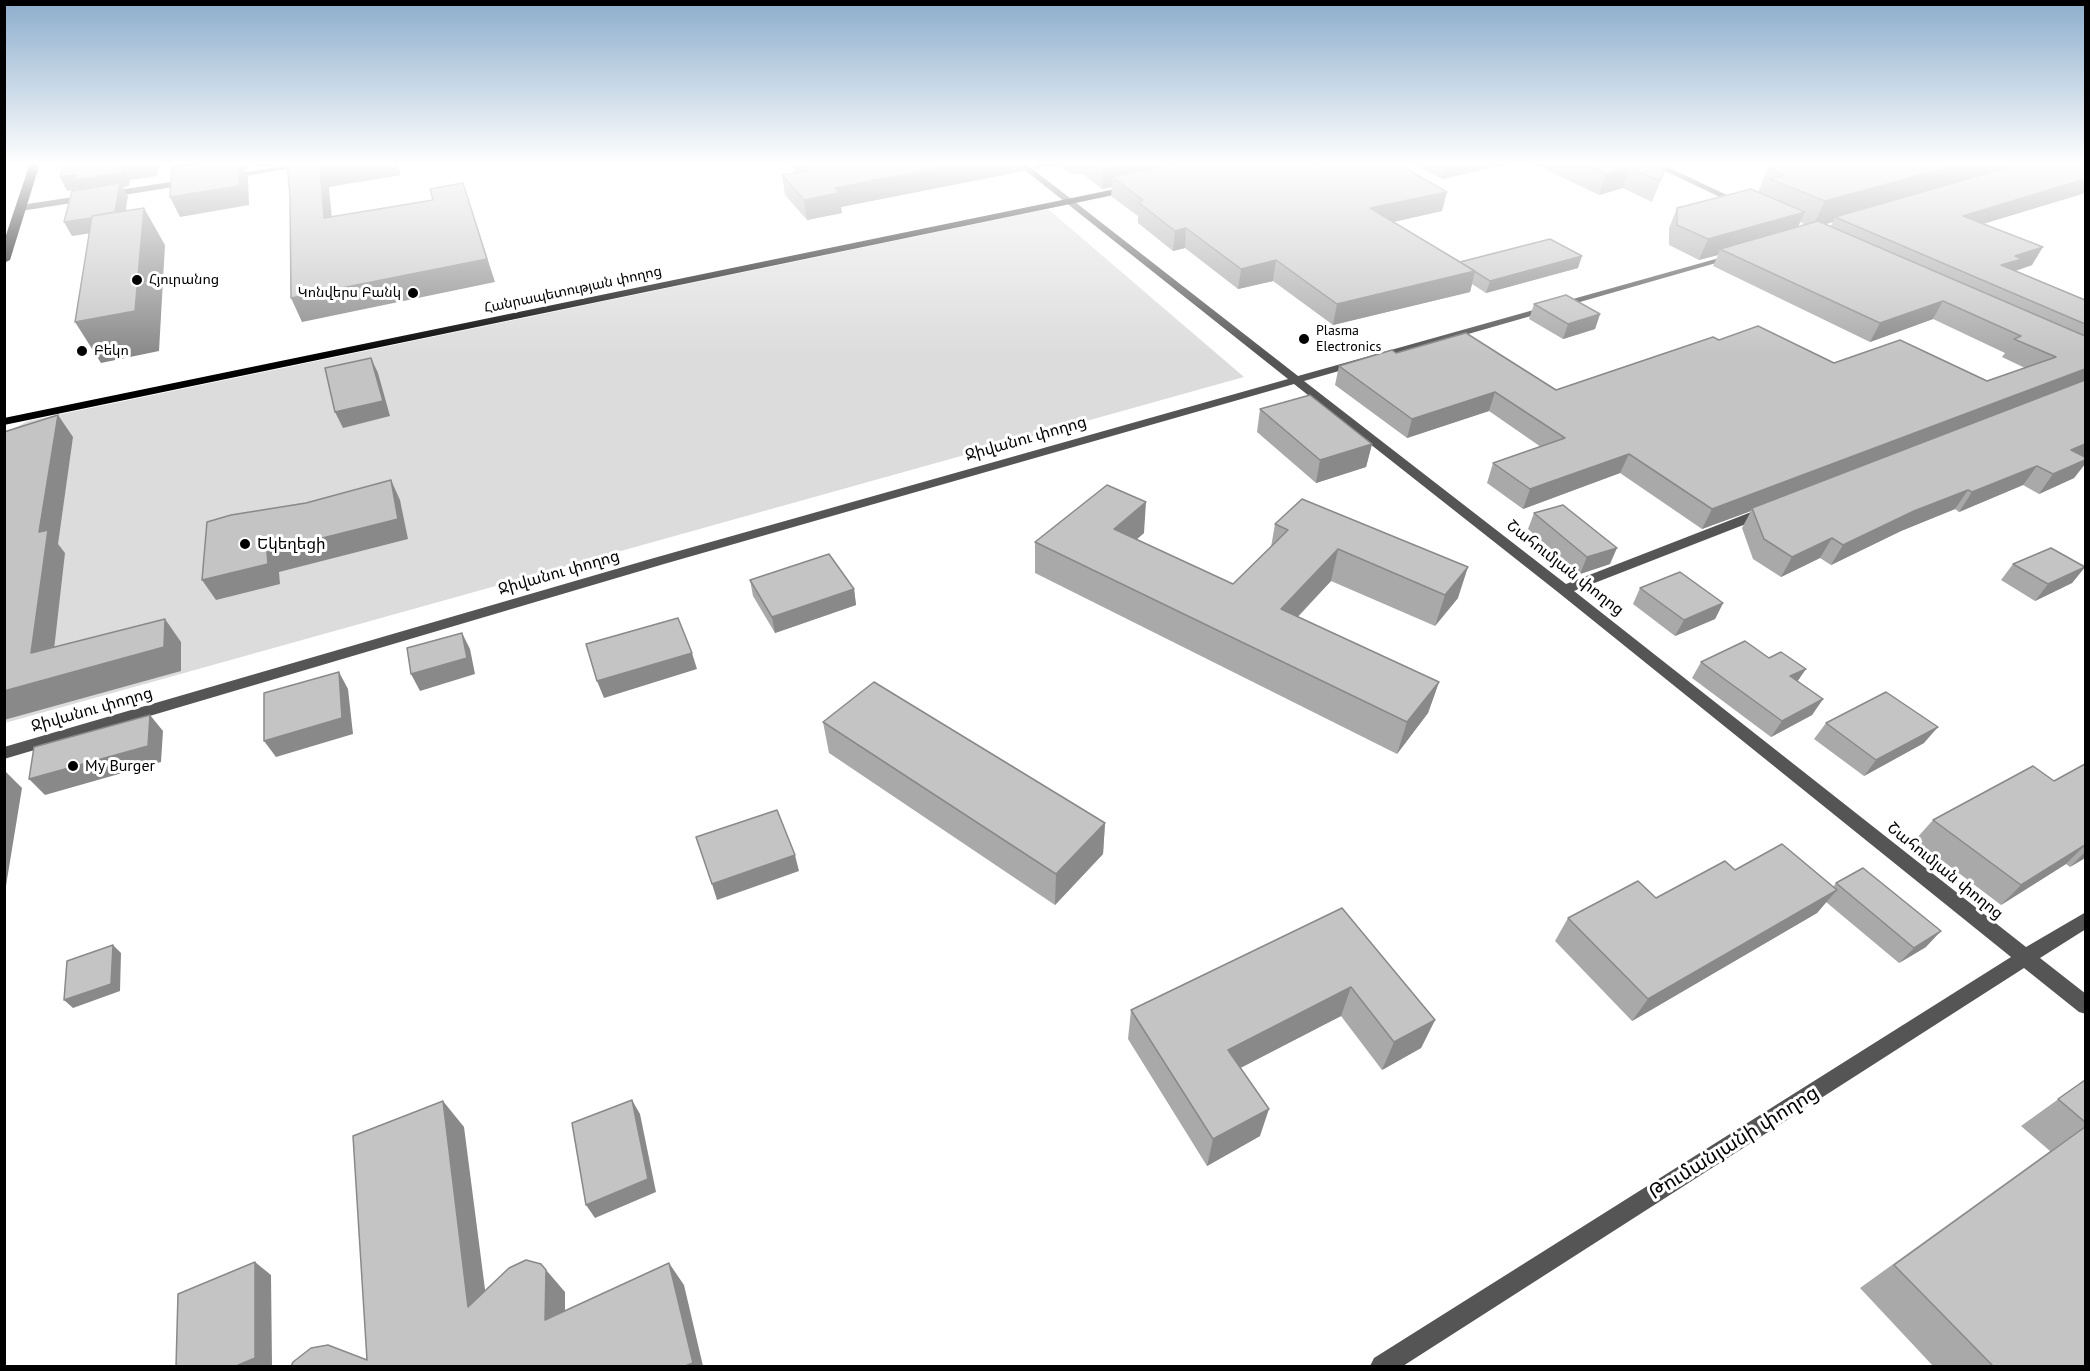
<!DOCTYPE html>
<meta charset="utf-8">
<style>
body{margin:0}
#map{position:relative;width:2090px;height:1371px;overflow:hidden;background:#fff;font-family:"PT Sans",sans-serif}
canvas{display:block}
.frame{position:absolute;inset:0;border:6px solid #000;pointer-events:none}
</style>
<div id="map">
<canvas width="2090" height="1371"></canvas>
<div class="frame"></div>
</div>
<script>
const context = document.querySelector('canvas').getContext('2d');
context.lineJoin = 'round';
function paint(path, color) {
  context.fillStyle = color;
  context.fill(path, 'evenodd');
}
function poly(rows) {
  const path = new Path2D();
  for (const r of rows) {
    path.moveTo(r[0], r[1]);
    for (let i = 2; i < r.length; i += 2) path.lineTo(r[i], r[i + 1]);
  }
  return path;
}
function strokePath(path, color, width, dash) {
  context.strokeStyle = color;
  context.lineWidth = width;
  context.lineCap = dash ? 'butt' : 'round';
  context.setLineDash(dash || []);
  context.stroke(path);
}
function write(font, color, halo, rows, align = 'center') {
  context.font = font + ' "PT Sans","Noto Sans Armenian",sans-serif';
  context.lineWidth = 6;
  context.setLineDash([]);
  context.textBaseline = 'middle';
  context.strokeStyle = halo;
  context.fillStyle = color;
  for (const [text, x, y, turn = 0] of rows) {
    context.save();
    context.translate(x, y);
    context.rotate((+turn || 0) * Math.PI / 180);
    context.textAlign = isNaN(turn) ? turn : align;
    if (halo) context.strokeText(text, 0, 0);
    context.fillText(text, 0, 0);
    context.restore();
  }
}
const green = poly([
 [1048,209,1244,377,5,723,5,433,28,421]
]);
const minor = poly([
 [299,163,321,163,228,179,224,176,299,163],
 [1016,163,1025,163,1298,376,1737,253,1737,257,1304,381,1566,584,1759,509,1769,509,1769,515,1574,591,2026,947,2086,912,2086,929,2040,958,2086,994,2086,1014,2079,1012,2024,968,1403,1366,1370,1366,1374,1358,2011,957,1559,593,1294,384,664,564,4,759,4,747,654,558,1288,379,1016,163],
 [1648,163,1659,163,1746,204,1739,206,1648,163],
 [190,179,193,180,193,184,21,211,17,208,21,205,190,179]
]);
const major = poly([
 [1130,186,1134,189,1133,191,4,425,4,418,1130,186]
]);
const highway = poly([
 [30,163,40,163,10,260,4,263,4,241,30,163]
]);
const wall = poly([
 [789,163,1023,163,1023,171,841,207,842,213,807,220,785,195,782,175,796,173],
 [1029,163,1300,163,1306,166,1442,211,1393,222,1460,262,1578,268,1486,293,1472,284,1470,292,1333,325,1273,281,1238,289,1185,248,1173,251,1138,223,1138,216,1111,196,1112,187,1102,189,1083,174,1071,174,1058,164,1036,169],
 [1412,163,1510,163,1442,179],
 [1532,163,1668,163,1652,202,1623,188,1599,195],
 [1768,168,2085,193,1983,224,2032,265,2015,271,2085,300,2085,464,2074,478,2039,494,2023,485,1959,512,1955,509,1901,531,1831,565,1820,558,1781,577,1753,559,1742,528,1751,511,1702,529,1620,473,1523,509,1487,483,1493,463,1541,447,1489,411,1407,438,1335,385,1339,366,1396,353,1556,390,1719,340,1834,363,1987,381,2025,368,2002,357,2005,353,1933,319,1870,342,1713,266,1718,255,1699,260,1669,245,1669,228,1677,208,1758,192],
 [1800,222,1806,225,1798,227],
 [1833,222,1830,227,1825,224],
 [1534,304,1600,314,1595,329,1563,339,1529,319],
 [1260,409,1372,444,1366,467,1316,483,1257,432],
 [1302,499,1458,598,1435,626,1331,581,1298,617,1439,682,1428,713,1397,754,1035,573,1035,542,1144,533,1136,540,1233,584,1271,547,1275,524],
 [1534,513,1610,564,1580,574,1528,529],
 [2013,564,2085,567,2072,583,2035,601,2001,580],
 [750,580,854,589,856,605,775,633,753,596],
 [1640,588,1723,603,1715,619,1675,636,1633,604],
 [1701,662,1798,681,1823,699,1812,715,1771,737,1692,678],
 [823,722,1105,823,1103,854,1055,905,829,753],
 [1826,723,1924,743,1864,776,1814,739],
 [2085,764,2085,858,2070,867,2066,864,2001,905,1915,840,1933,820,2054,781],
 [1735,870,1833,887,1836,883,1926,947,1899,963,1826,902,1817,913,1632,1021,1555,941,1568,918,1656,898],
 [1342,908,1435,1020,1421,1048,1382,1070,1341,1016,1240,1068,1260,1136,1207,1166,1128,1039,1131,1010],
 [2085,1080,2085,1366,1933,1366,1860,1288,2050,1151,2021,1126]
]);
const shadedWall = poly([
 [150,163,159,163,157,176,130,180,129,186,123,187,128,196,123,228,72,236,64,222,82,194,79,189,67,191,60,177],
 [190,163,248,163,248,169,244,169,248,177,249,205,180,217,170,197,183,178,176,165],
 [254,163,284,163,256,167],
 [337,163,397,163,401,175,329,187,334,240,324,218,320,166],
 [966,163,1023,163,1023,171,841,207,842,213,807,220,804,200,835,188],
 [1036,163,1058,163,1058,164,1036,169],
 [1138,163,1229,163,1112,177,1112,187,1102,189,1103,170],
 [1446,163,1510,163,1442,179],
 [1964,163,2030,163,1835,217,1833,222,1812,228,1825,201],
 [1630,168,1623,188,1599,195,1606,174],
 [2085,179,2085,193,1953,233,1963,216],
 [463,183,495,282,302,322,291,298],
 [1447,192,1442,211,1366,228,1370,208],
 [144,208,165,245,159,351,101,363,75,322],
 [1805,212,1795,233,1720,249,1718,255,1699,260,1708,239],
 [1186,228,1185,248,1173,251,1175,231],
 [2043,247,2032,265,2015,271,2001,265,2015,256],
 [1582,256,1578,268,1486,293,1490,281],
 [1276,260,1273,281,1238,289,1241,269],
 [1475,271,1470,292,1333,325,1337,304],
 [1943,301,1933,319,1870,342,1880,323],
 [1600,314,1595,329,1563,339,1568,324],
 [371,358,378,373,390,416,343,428,335,412],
 [2085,369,2085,383,1752,508,1751,511,1702,529,1712,509],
 [1495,392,1489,411,1407,438,1412,419],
 [58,415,73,437,58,544,65,553,51,676,31,653,39,532],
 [1372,444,1366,467,1316,483,1320,460],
 [2085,444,2085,457,2071,450],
 [1629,454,1620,473,1523,509,1530,489],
 [2085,460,2085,464,2074,478,2039,494,2053,474],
 [2037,466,2023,485,1959,512,1972,492],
 [391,480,400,500,408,539,279,572,280,584,216,600,202,580],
 [1968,490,1955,509,1901,531,1831,565,1843,545,1914,511],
 [1146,502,1144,533,1112,560,1114,529],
 [1832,538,1820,558,1781,577,1792,557],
 [1617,548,1610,564,1580,574,1587,557],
 [1338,549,1331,581,1275,640,1281,609],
 [1468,567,1458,598,1435,626,1445,595],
 [2085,567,2072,583,2035,601,2048,584],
 [854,589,856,605,775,633,772,617],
 [1723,603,1715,619,1675,636,1684,620],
 [165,619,181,642,181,671,4,720,4,691],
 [462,633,470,649,475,674,420,691,411,674],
 [692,653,697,669,604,698,597,681],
 [1806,669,1795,685,1790,676],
 [339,672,348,689,353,734,276,757,264,741],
 [1439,682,1428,713,1397,754,1407,722],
 [1823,699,1812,715,1771,737,1782,721],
 [150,715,163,731,161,762,45,795,29,779],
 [1938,727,1924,743,1864,776,1876,760],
 [4,770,22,788,4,898],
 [1105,823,1103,854,1055,905,1056,874],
 [2085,845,2066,864,2001,905,2021,885],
 [2085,852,2085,858,2070,867],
 [795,855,799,871,717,900,712,884],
 [1837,890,1817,913,1632,1021,1648,999],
 [1941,931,1926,947,1899,963,1914,948],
 [113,945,121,953,120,991,73,1008,64,1000],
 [1351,987,1341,1016,1221,1078,1228,1050],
 [1435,1020,1421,1048,1382,1070,1394,1042],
 [632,1100,640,1114,656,1192,595,1218,586,1205],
 [443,1101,464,1127,490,1328,468,1307],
 [1269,1109,1260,1136,1207,1166,1213,1139],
 [255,1262,271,1275,272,1366,236,1366],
 [669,1263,684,1285,703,1366,685,1366],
 [541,1264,565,1292,565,1341,545,1320]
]);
const building = poly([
 [64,163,150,163,123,167,122,173,74,180,75,175,60,177,64,163],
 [177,163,190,163,176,165,177,163],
 [203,163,239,163,239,186,170,197,172,168,203,163],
 [287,163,337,163,320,166,324,218,433,200,430,189,463,183,487,259,291,298,290,196,287,163],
 [801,163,966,163,835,188,839,193,804,200,782,175,807,171,801,163],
 [1094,163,1138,163,1103,170,1094,163],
 [1178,163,1300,163,1306,166,1321,163,1396,163,1447,192,1370,208,1475,271,1337,304,1276,260,1241,269,1186,228,1175,231,1139,203,1143,200,1112,177,1178,163],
 [1582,163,1667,163,1660,181,1630,168,1606,174,1582,163],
 [1790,163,1964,163,1825,201,1770,179,1784,175,1768,168,1790,163],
 [2023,163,2076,163,2085,166,2085,179,1963,216,2043,247,2015,256,2022,259,2001,265,2085,300,2085,324,1835,217,2023,163],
 [120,183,115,212,92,216,91,218,64,222,72,191,120,183],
 [1751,189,1805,212,1708,239,1677,225,1677,208,1751,189],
 [144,208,135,311,75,322,92,216,144,208],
 [1818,221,2085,336,2085,369,1712,509,1629,454,1530,489,1493,463,1565,438,1495,392,1412,419,1339,366,1392,350,1396,353,1466,333,1556,390,1713,337,1719,340,1758,326,1834,363,1900,340,1987,381,2056,357,2014,339,2021,336,1943,301,1880,323,1720,249,1818,221],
 [1550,239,1582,256,1490,281,1460,262,1550,239],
 [1566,295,1600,314,1568,324,1534,304,1566,295],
 [371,358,383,401,335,412,325,368,371,358],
 [2085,380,2085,444,2071,450,2085,457,2085,460,2053,474,2037,466,1972,492,1968,490,1914,511,1843,545,1832,538,1792,557,1764,539,1752,508,2085,380],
 [1310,395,1372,444,1320,460,1260,409,1310,395],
 [58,415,39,532,48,530,31,653,165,619,164,647,4,691,4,432,58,415],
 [391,480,398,519,267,552,268,564,202,580,207,522,231,515,306,503,391,480],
 [1107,485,1146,502,1114,529,1233,584,1288,530,1275,524,1302,499,1468,567,1445,595,1338,549,1281,609,1439,682,1407,722,1035,542,1107,485],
 [1563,505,1617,548,1587,557,1534,513,1563,505],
 [2051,548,2085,567,2048,584,2013,564,2051,548],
 [829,554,854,589,772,617,750,580,829,554],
 [1680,572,1723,603,1684,620,1640,588,1680,572],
 [678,618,692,653,597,681,586,644,678,618],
 [462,633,467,658,411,674,407,648,462,633],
 [1745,641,1769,658,1781,652,1806,669,1790,676,1823,699,1782,721,1701,662,1745,641],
 [339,672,342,718,264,741,264,693,339,672],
 [874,682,1105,823,1056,874,823,722,874,682],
 [1886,692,1938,727,1876,760,1826,723,1886,692],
 [150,715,148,746,29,779,34,747,150,715],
 [2085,764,2085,845,2021,885,1933,820,2033,766,2054,781,2085,764],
 [777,810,795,855,712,884,696,837,777,810],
 [1782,844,1837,890,1648,999,1568,918,1638,881,1656,898,1725,861,1735,870,1782,844],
 [1863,868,1941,931,1914,948,1836,883,1863,868],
 [1342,908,1435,1020,1394,1042,1351,987,1228,1050,1269,1109,1213,1139,1131,1010,1342,908],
 [113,945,111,984,64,1000,67,961,113,945],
 [2085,1080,2085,1122,2058,1099,2085,1080],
 [632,1100,648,1179,586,1205,572,1123,632,1100],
 [443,1101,468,1307,509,1268,526,1260,541,1264,546,1270,545,1320,669,1263,693,1363,685,1366,291,1366,293,1362,311,1348,328,1345,367,1360,353,1136,443,1101],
 [2085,1127,2085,1366,1993,1366,1894,1265,2085,1127],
 [255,1262,255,1358,236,1366,176,1366,178,1294,255,1262]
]);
const markers = [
 [137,280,6,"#000"],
 [413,293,6,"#000"],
 [1304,339,6,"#000"],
 [82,351,6,"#000"],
 [245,544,6,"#000"],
 [73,766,6,"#000"]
];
const farPoinames = [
 ["Հյուրանոց",149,280],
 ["Կոնվերս Բանկ",401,293,"right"],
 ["Plasma",1316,331],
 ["Electronics",1316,347],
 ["Բեկո",94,351]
];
const farStreetnames = [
 ["Հանրապետության փողոց",573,290,-12]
];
const streetNames = [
 ["Ջիվանու փողոց",1026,439,-16],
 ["Շահումյան փողոց",1565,568,38],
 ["Ջիվանու փողոց",559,573,-16],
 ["Ջիվանու փողոց",92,710,-16],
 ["Շահումյան փողոց",1945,871,39]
];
const poiNames = [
 ["Եկեղեցի",257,544],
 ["My Burger",85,766]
];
const nearStreetnames = [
 ["Թումանյանի փողոց",1734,1143,-32]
];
paint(green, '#dcdcdc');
paint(minor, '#555');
paint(major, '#000');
paint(highway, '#000');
paint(wall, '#a9a9a9');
paint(shadedWall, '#898989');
paint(building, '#c4c4c4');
strokePath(building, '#898989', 1.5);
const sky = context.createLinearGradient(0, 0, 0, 355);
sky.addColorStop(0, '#8cadcc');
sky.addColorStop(0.46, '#fff');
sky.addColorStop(1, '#ffffff00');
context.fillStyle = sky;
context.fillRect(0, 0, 2090, 355);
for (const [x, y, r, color] of markers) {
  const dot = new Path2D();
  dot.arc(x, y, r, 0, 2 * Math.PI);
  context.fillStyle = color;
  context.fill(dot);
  strokePath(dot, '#fff', 2);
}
write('14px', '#000', '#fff', farPoinames, 'left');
write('14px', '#000', '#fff', farStreetnames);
write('16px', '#000', '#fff', streetNames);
write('16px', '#000', '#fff', poiNames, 'left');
write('20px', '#000', '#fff', nearStreetnames);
</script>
